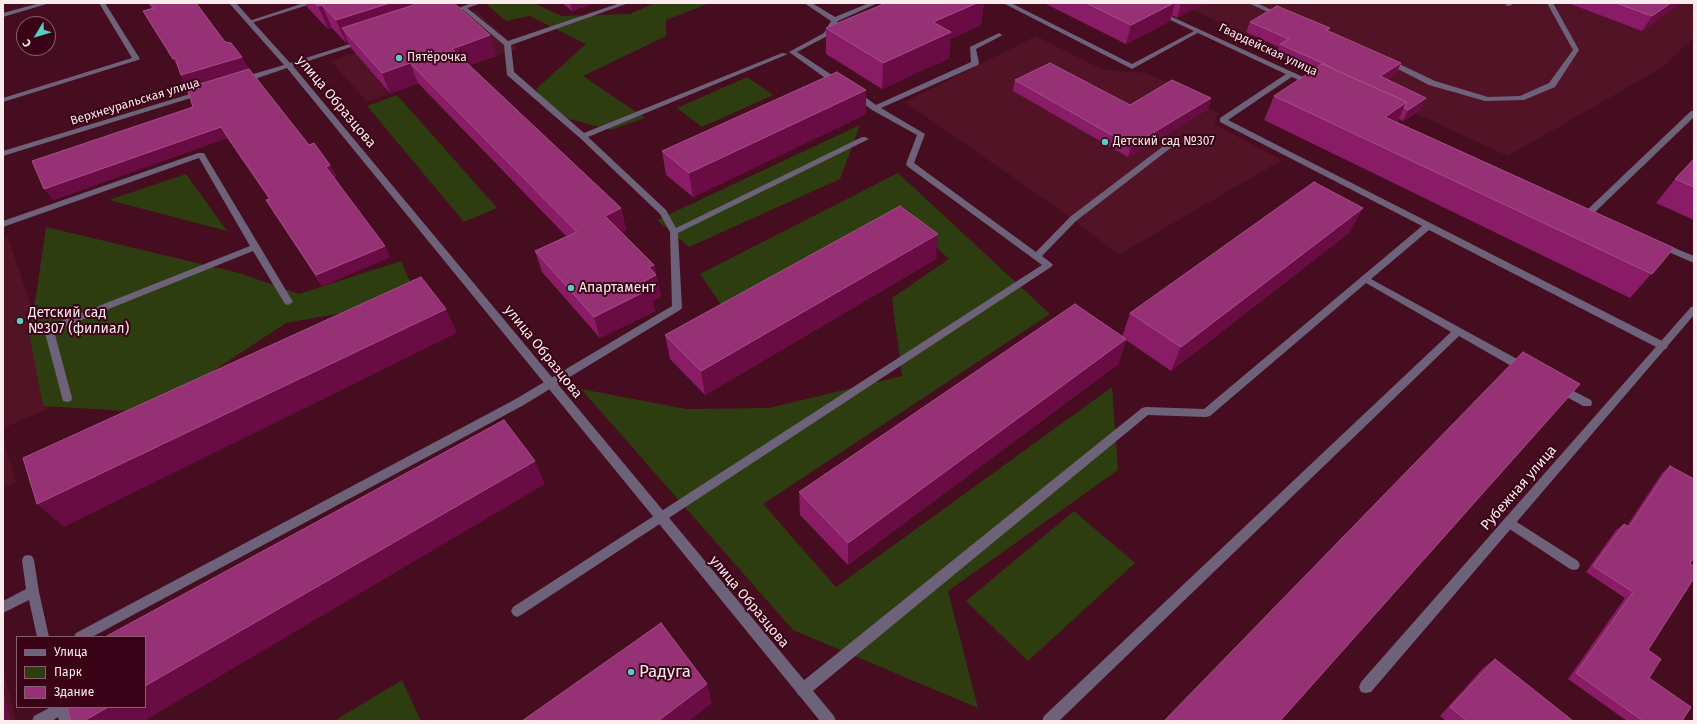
<!DOCTYPE html>
<meta charset="utf-8">
<style>
body{margin:0}
#map{position:relative;width:1697px;height:724px;overflow:hidden;background:#450d1f;font-family:"Fira Sans",sans-serif}
canvas{display:block}
.frame{position:absolute;inset:0;border:4px solid #faebed;pointer-events:none}
.legend{position:absolute;left:16px;top:636px;width:130px;height:72px;box-sizing:border-box;background:#390216;border:1px solid #865f6c;margin:0;padding:5px 7px;list-style:none;font-size:12px;color:#faebed}
.legend li{display:flex;align-items:center;gap:8px;height:20px}
.legend b{width:20px;border:1px solid #865f6c}
.north{position:absolute;left:16px;top:16px;width:40px;height:40px;box-sizing:border-box;background:#390216;border:1px solid #865f6c;border-radius:50%;rotate:232deg;font-size:11px;font-weight:700;line-height:16px;text-align:center;color:#faebed}
.north::after{content:'';display:block;margin:auto;width:14px;height:18px;background:#57cec1;clip-path:polygon(50% 0,100% 100%,50% 72%,0 100%)}
</style>
<div id="map">
<canvas width="1697" height="724"></canvas>
<div class="frame"></div>
<ul class="legend">
<li><b style="height:5px;background:#6d6279"></b>Улица</li>
<li><b style="height:11px;background:#2e3d0f"></b>Парк</li>
<li><b style="height:11px;background:#963175"></b>Здание</li>
</ul>
<div class="north">С</div>
</div>
<script>
const context = document.querySelector('canvas').getContext('2d');
context.lineJoin = 'round';
function paint(path, color) {
  context.fillStyle = color;
  context.fill(path, 'evenodd');
}
function poly(rows) {
  const path = new Path2D();
  for (const r of rows) {
    path.moveTo(r[0], r[1]);
    for (let i = 2; i < r.length; i += 2) path.lineTo(r[i], r[i + 1]);
  }
  return path;
}
function strokePath(path, color, width, dash) {
  context.strokeStyle = color;
  context.lineWidth = width;
  context.lineCap = dash ? 'butt' : 'round';
  context.setLineDash(dash || []);
  context.stroke(path);
}
function write(font, color, halo, rows, align = 'center') {
  context.font = font + ' "Fira Sans",sans-serif';
  context.lineWidth = 4;
  context.setLineDash([]);
  context.textBaseline = 'middle';
  context.strokeStyle = halo;
  context.fillStyle = color;
  for (const [text, x, y, turn = 0] of rows) {
    context.save();
    context.translate(x, y);
    context.rotate((+turn || 0) * Math.PI / 180);
    context.textAlign = isNaN(turn) ? turn : align;
    if (halo) context.strokeText(text, 0, 0);
    context.fillText(text, 0, 0);
    context.restore();
  }
}
const built = poly([
 [1177,3,1694,3,1694,37,1663,67,1508,156],
 [477,11,517,49,367,102,331,61],
 [1036,36,1103,70,1147,73,1171,85,1169,90,1218,113,1214,124,1282,160,1118,255,1073,219,905,102],
 [8,238,64,402,3,428,3,240],
 [3,437,16,483,3,488],
 [3,669,16,721,3,721]
]);
const green = poly([
 [485,3,533,3,562,16,630,14,655,3,710,3,666,20,666,36,583,76,645,118,611,130,551,114,536,89,586,44,530,16,506,21],
 [747,77,773,95,702,127,677,108],
 [397,95,497,208,464,222,367,106],
 [860,125,840,179,689,247,657,220],
 [898,173,1050,314,763,504,836,587,1112,387,1118,470,948,591,978,708,793,630,581,389,686,409,769,408,902,376,892,298,949,259,896,210,722,306,700,274],
 [186,174,227,231,109,200],
 [46,227,239,273,299,294,401,261,418,299,286,323,213,371,163,413,43,406,30,337],
 [1074,511,1135,563,1028,661,966,601],
 [402,680,421,721,334,721]
]);
const service = poly([
 [40,3,50,3,3,17,3,13,40,3],
 [99,3,105,3,140,59,138,60,3,102,3,98,132,58,99,3],
 [304,3,314,3,251,23,246,22,304,3],
 [620,3,629,3,511,45,514,72,584,133,782,53,788,54,588,137,666,210,676,228,862,137,865,137,869,139,678,233,682,308,680,310,522,406,92,637,74,637,76,633,514,400,672,306,670,232,660,214,580,138,507,75,504,45,461,8,466,7,508,41,620,3],
 [804,3,812,3,835,17,869,3,878,3,838,21,829,35,797,52,841,81,841,85,835,85,789,52,824,33,831,21,804,3],
 [1003,3,1011,3,1132,64,1196,30,1201,31,1132,69,1003,3],
 [1248,3,1257,3,1284,16,1279,17,1248,3],
 [1505,3,1511,3,1512,5,1507,6,1505,3],
 [1547,3,1553,3,1579,50,1555,87,1524,100,1485,101,1429,85,1384,62,1388,60,1391,60,1435,81,1488,97,1520,96,1549,83,1573,50,1547,3],
 [999,33,1002,35,1001,36,976,49,979,63,978,65,881,108,925,134,914,163,1036,252,1070,217,1174,138,1180,138,1181,140,1076,221,1042,256,1051,263,1053,265,1051,267,521,615,517,617,513,615,511,611,513,607,1042,265,907,166,906,164,917,135,872,110,851,94,852,92,858,92,876,105,971,62,970,47,999,33],
 [1289,72,1292,72,1296,74,1228,120,1666,343,1668,346,1666,349,1660,349,1429,230,1371,279,1528,365,1529,368,1528,371,1520,371,1459,336,1059,721,1042,721,1044,716,1451,332,1366,283,1210,416,1206,417,1148,415,808,695,803,696,798,695,796,690,798,685,1142,408,1146,407,1204,409,1422,226,1220,122,1220,118,1289,72],
 [1691,111,1694,111,1694,117,1593,214,1587,214,1586,212,1587,210,1691,111],
 [198,153,204,153,205,155,293,302,288,305,285,304,253,251,54,331,72,398,71,401,67,402,63,401,44,329,46,327,250,246,199,158,3,227,3,221,198,153],
 [1560,384,1591,400,1592,403,1591,406,1583,406,1556,391,1555,388,1556,385,1560,384],
 [1509,517,1578,561,1580,565,1578,569,1574,570,1570,569,1505,526,1503,522,1505,518,1509,517],
 [28,555,32,556,34,560,39,592,49,637,37,637,29,600,3,613,3,601,26,589,22,560,24,556,28,555],
 [51,707,69,707,73,721,59,721,58,717,52,721,32,721,34,716,51,707]
]);
const minor = poly([
 [229,3,236,3,290,63,359,41,363,41,363,43,293,66,834,716,836,721,820,721,287,68,246,82,240,82,240,78,284,65,229,3],
 [472,3,482,3,450,14,445,13,472,3],
 [1134,3,1142,3,1316,83,1315,85,1309,85,1134,3],
 [200,91,206,91,207,93,3,156,3,151,200,91],
 [1660,242,1694,256,1694,263,1657,247,1656,245,1660,242],
 [1694,306,1694,315,1371,692,1366,693,1361,692,1359,687,1361,682,1691,307,1694,306]
]);
const wall = poly([
 [148,3,196,3,225,42,242,57,248,69,309,145,330,165,336,176,333,177,390,257,322,286,273,211,266,200,269,199,227,138,53,200,193,107,188,87,181,75,179,69,143,11,152,9],
 [306,3,454,3,496,56,469,65,621,208,626,230,621,232,654,265,661,297,652,301,655,311,600,338,542,272,535,251,566,236,418,83,390,93,351,48,348,42,346,43,332,28,328,29,307,7],
 [562,3,594,3,572,11],
 [885,3,984,3,981,25,950,39,949,58,882,89,826,54,826,28,885,4],
 [1044,3,1205,3,1177,18,1172,15,1170,21,1126,44],
 [1568,3,1681,3,1642,31],
 [1250,22,1330,28,1328,31,1401,63,1396,74,1387,80,1421,109,1403,121,1399,119,1397,122,1674,248,1630,298,1264,120,1274,96,1312,71,1276,55,1279,47,1246,32],
 [1015,80,1130,105,1211,98,1208,109,1128,157,1013,91],
 [866,90,866,114,693,197,666,175,662,151],
 [1694,159,1694,220,1656,203,1675,179],
 [1350,232,1171,371,1126,340,1118,364,848,565,800,515,799,492,1122,337,1130,313],
 [936,259,705,395,670,359,665,335],
 [1670,466,1690,564,1648,650,1649,678,1682,721,1627,721,1568,679,1625,598,1586,572,1616,530,1624,524,1627,526,1662,473],
 [1495,659,1573,721,1446,721,1440,716,1483,668]
]);
const shadedWall = poly([
 [390,3,444,3,342,28,348,42,346,43,336,20],
 [570,3,594,3,572,11],
 [977,3,984,3,981,25,950,39,949,58,882,89,883,63,933,22],
 [1174,3,1175,3,1170,21,1126,44,1131,25],
 [1181,3,1205,3,1177,18],
 [1671,3,1681,3,1642,31,1652,16],
 [322,5,332,28,328,29,318,6],
 [490,35,496,56,459,69,452,49],
 [242,57,251,74,191,92,181,75,183,75,173,59,175,58],
 [410,63,418,83,390,93,382,73],
 [1401,63,1396,74,1374,87,1380,76],
 [866,90,866,114,693,197,689,173],
 [1211,98,1208,109,1128,157,1131,146],
 [1426,98,1421,109,1403,121,1408,110],
 [1407,102,1395,126,1385,117],
 [221,127,227,138,53,200,44,189],
 [330,165,336,176,331,178,326,167],
 [621,208,626,230,610,237,605,216],
 [1363,208,1350,232,1171,371,1181,347],
 [938,234,936,259,705,395,701,371],
 [385,246,390,257,322,286,316,275],
 [654,265,661,297,652,301,655,311,600,338,594,317,643,282,649,267],
 [446,309,457,333,64,527,37,504],
 [1126,339,1118,364,848,565,848,543],
 [535,461,545,484,144,721,84,721,108,707,145,707,145,686],
 [707,684,712,703,689,721,658,721],
 [3,690,11,721,4,721,3,716]
]);
const building = poly([
 [150,3,196,3,225,42,231,43,242,57,181,75,175,58,173,59,143,11,154,8,150,3],
 [315,3,390,3,336,20,322,5,318,6,315,3],
 [420,3,454,3,490,35,452,49,621,208,605,216,654,265,649,267,656,275,643,282,650,289,594,317,535,251,577,232,410,63,382,73,342,28,420,3],
 [886,3,977,3,933,22,951,32,883,63,826,28,886,3],
 [1086,3,1174,3,1131,25,1086,3],
 [1616,3,1671,3,1652,16,1616,3],
 [1277,6,1330,28,1326,30,1401,63,1380,76,1426,98,1408,110,1404,108,1407,102,1331,68,1331,67,1280,44,1289,39,1250,22,1277,6],
 [1050,63,1130,105,1172,80,1211,98,1131,146,1015,80,1050,63],
 [1322,64,1407,102,1385,117,1674,248,1652,274,1274,96,1322,64],
 [249,69,309,145,314,143,330,165,326,167,385,246,316,275,266,200,270,199,221,127,44,189,32,161,193,107,187,88,249,69],
 [837,72,866,90,689,173,662,151,837,72],
 [1694,159,1694,187,1675,179,1694,159],
 [1314,182,1363,208,1181,347,1130,313,1314,182],
 [900,206,938,234,701,371,665,335,900,206],
 [421,277,446,309,37,504,23,458,421,277],
 [1075,304,1126,339,848,543,799,492,1075,304],
 [1523,352,1580,384,1280,721,1164,721,1523,352],
 [504,420,535,461,145,686,145,637,105,637,504,420],
 [1670,466,1694,479,1694,557,1690,564,1694,566,1694,578,1648,650,1661,659,1649,678,1691,707,1682,721,1643,721,1576,673,1633,592,1593,566,1624,524,1629,527,1670,466],
 [661,623,707,684,658,721,522,721,661,623],
 [1495,659,1573,721,1467,721,1450,707,1495,659],
 [67,707,108,707,84,721,71,721,67,707]
]);
const markers = [
 [399,58,4,"#57cec1"],
 [1105,142,4,"#57cec1"],
 [571,288,4,"#57cec1"],
 [20,321,4,"#57cec1"],
 [631,672,4,"#57cec1"]
];
const farStreetnames = [
 ["Гвардейская улица",1268,50,25],
 ["Верхнеуральская улица",135,102,-17]
];
const farPoinames = [
 ["Пятёрочка",407,58],
 ["Детский сад №307",1113,142]
];
const streetNames = [
 ["улица Образцова",336,102,50],
 ["улица Образцова",543,352,51],
 ["Рубежная улица",1519,488,-49],
 ["улица Образцова",749,602,50]
];
const poiNames = [
 ["Апартамент",579,288],
 ["Детский сад",28,313],
 ["№307 (филиал)",28,329]
];
const nearPoinames = [
 ["Радуга",639,672]
];
paint(built, '#531327');
paint(green, '#2e3d0f');
paint(service, '#6d6279');
paint(minor, '#6d6279');
paint(wall, '#8a1b67');
paint(shadedWall, '#6a0c44');
paint(building, '#963175');
strokePath(building, '#a64e88', 1);
for (const [x, y, r, color] of markers) {
  const dot = new Path2D();
  dot.arc(x, y, r, 0, 2 * Math.PI);
  context.fillStyle = color;
  context.fill(dot);
  strokePath(dot, '#390216', 1.5);
}
write('12px', '#faebed', '#390216', farStreetnames);
write('12px', '#faebed', '#390216', farPoinames, 'left');
write('14px', '#faebed', '#390216', streetNames);
write('14px', '#faebed', '#390216', poiNames, 'left');
write('17px', '#faebed', '#390216', nearPoinames, 'left');
</script>
